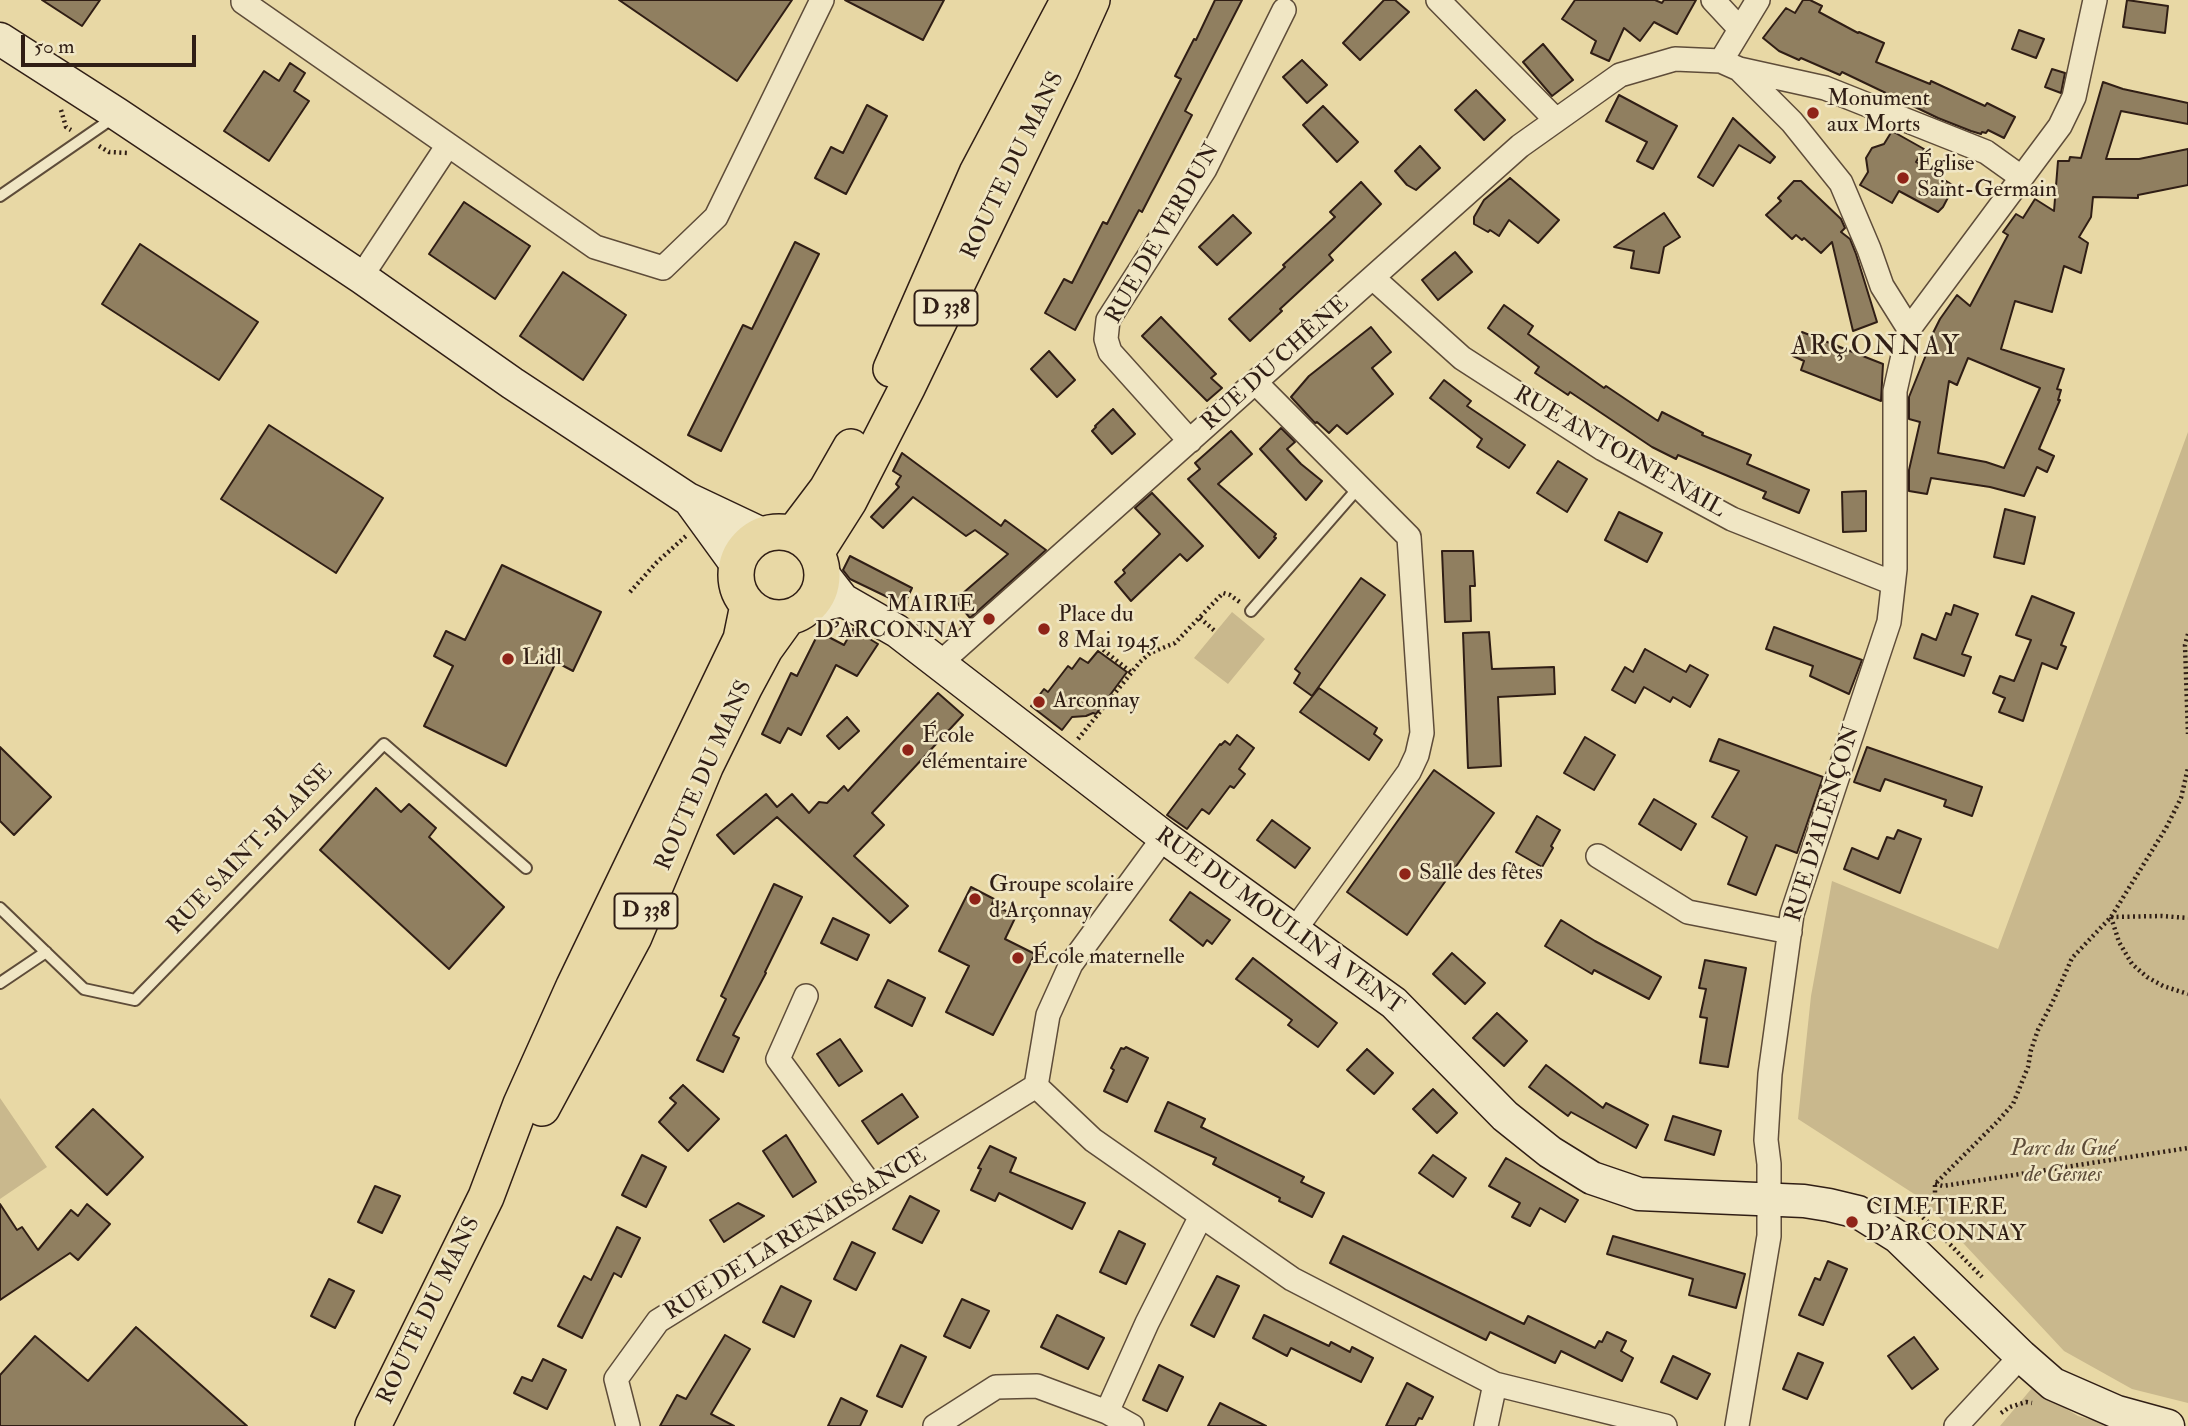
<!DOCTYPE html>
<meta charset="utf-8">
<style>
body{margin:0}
#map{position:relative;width:2188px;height:1426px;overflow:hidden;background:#e8d8a5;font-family:"IM FELL Double Pica",serif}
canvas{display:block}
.scale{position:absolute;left:21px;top:35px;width:175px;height:32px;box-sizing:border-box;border:4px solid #301e15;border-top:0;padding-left:9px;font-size:21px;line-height:24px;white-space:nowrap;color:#301e15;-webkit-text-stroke:5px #f0e6c4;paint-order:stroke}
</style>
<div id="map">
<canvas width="2188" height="1426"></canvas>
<div class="scale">50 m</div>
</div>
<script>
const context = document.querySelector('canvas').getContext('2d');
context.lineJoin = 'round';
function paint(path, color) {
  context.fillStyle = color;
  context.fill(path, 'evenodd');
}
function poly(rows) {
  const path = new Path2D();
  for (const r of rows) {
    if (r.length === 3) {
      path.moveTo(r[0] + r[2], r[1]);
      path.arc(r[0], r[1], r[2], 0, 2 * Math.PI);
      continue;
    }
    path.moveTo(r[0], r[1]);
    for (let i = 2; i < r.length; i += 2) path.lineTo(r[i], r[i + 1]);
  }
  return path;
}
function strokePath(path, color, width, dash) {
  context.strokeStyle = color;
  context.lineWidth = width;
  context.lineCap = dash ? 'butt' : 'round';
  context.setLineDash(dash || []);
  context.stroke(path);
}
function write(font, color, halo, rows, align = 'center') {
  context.font = font + ' "IM FELL Double Pica",serif';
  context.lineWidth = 5;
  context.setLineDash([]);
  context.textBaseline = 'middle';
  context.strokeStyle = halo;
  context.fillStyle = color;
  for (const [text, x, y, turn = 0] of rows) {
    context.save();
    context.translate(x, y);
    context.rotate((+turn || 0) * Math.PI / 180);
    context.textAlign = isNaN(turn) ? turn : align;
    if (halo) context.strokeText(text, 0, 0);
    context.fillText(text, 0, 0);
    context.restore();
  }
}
const green = poly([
 [2188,432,2188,1403,2132,1389,2064,1351,1922,1199,1798,1119,1811,996,1832,881,1998,949],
 [1232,612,1265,639,1228,684,1194,658],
 [0,1098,47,1167,0,1199],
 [2032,1388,2078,1416,2115,1426,2000,1426]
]);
const building = poly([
 [42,0,100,0,82,26,42,0],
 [619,0,792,0,737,81,619,0],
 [845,0,944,0,923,40,845,0],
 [1215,0,1242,0,1185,111,1192,115,1142,212,1139,210,1075,330,1045,313,1064,279,1072,283,1103,222,1107,224,1181,79,1175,76,1194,39,1196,40,1215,0],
 [1384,0,1395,0,1409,12,1360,60,1343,43,1384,0],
 [1575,0,1655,0,1662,3,1664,0,1696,0,1677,34,1654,22,1640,41,1624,28,1609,61,1591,53,1596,41,1562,19,1575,0],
 [1803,0,1810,0,1822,6,1819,12,1858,33,1859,32,1884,43,1876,62,1930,84,1931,81,1985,106,1987,103,2015,117,2004,138,1988,130,1986,133,1982,132,1981,134,1971,131,1938,118,1842,72,1840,75,1801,58,1799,60,1779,51,1763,38,1786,8,1795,13,1803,0],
 [2127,0,2168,6,2165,33,2123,27,2127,0],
 [2019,30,2044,39,2036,58,2012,49,2019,30],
 [1543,44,1573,80,1552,96,1523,62,1543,44],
 [1302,60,1327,85,1307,103,1283,77,1302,60],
 [290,63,305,73,294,91,309,101,269,161,224,131,264,71,279,81,290,63],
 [2052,69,2065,73,2061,93,2045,87,2052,69],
 [2103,82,2123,89,2188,103,2188,124,2121,111,2106,159,2139,159,2188,149,2188,185,2138,195,2138,198,2093,197,2091,217,2079,237,2088,243,2081,273,2064,266,2052,312,2015,301,2001,349,2064,369,2057,389,2061,390,2058,400,2060,400,2039,449,2054,456,2047,472,2037,467,2024,496,1990,487,1931,478,1927,494,1909,491,1909,470,1920,422,1909,419,1909,397,1932,340,1930,339,1940,319,1957,295,1970,306,2008,235,2003,232,2016,214,2023,218,2035,199,2054,211,2058,161,2069,161,2070,157,2081,158,2103,82],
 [1968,358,2040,388,2004,468,1986,462,1938,453,1949,381,1957,385,1968,358],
 [1476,90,1505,120,1484,140,1455,110,1476,90],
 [1619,95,1677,126,1653,169,1637,161,1647,142,1606,121,1619,95],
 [867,105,887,116,846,194,815,178,831,147,843,153,867,105],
 [1323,106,1358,142,1337,162,1303,125,1323,106],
 [1733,118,1775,157,1770,163,1739,145,1713,186,1698,177,1733,118],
 [1892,131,1924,149,1916,162,1954,186,1943,207,1938,212,1899,191,1892,203,1860,185,1868,172,1866,158,1872,148,1884,144,1892,131],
 [1420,146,1440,168,1416,190,1407,185,1395,171,1420,146],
 [1510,178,1559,220,1538,243,1509,220,1499,236,1490,230,1488,232,1474,224,1474,217,1484,200,1510,178],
 [1794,181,1801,181,1841,219,1845,228,1841,232,1850,239,1856,254,1877,322,1853,331,1832,242,1821,253,1804,238,1802,240,1796,235,1792,239,1766,215,1781,201,1778,198,1794,181],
 [1361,182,1381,204,1329,255,1333,260,1280,309,1282,311,1250,341,1229,319,1285,267,1283,265,1335,217,1330,212,1361,182],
 [464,202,530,246,495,299,429,254,464,202],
 [1664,213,1680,237,1664,247,1659,273,1631,268,1634,251,1614,247,1664,213],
 [1233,215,1251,233,1217,265,1199,247,1233,215],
 [795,242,819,254,721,451,688,435,743,325,752,329,795,242],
 [140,244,258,322,219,380,102,304,140,244],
 [1455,252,1472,272,1438,300,1422,280,1455,252],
 [563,272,626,315,583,380,520,336,563,272],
 [1504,305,1533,326,1528,334,1604,388,1606,386,1658,421,1662,412,1703,433,1702,435,1751,455,1747,464,1809,490,1799,513,1763,498,1766,492,1678,455,1676,459,1652,447,1570,392,1568,395,1535,373,1539,367,1488,328,1504,305],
 [1161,317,1216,374,1211,378,1222,388,1207,401,1142,336,1161,317],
 [1371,327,1391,352,1372,368,1393,394,1347,434,1337,425,1329,433,1317,422,1315,423,1291,397,1309,376,1371,327],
 [1802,332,1883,364,1881,401,1801,370,1804,361,1793,356,1802,332],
 [1049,351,1075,380,1057,397,1031,369,1049,351],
 [1444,380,1471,401,1467,406,1525,445,1509,468,1477,447,1482,439,1430,398,1444,380],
 [1113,409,1135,434,1112,454,1092,431,1096,427,1095,426,1113,409],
 [269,425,383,498,336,573,221,499,269,425],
 [1281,428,1295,442,1287,449,1301,464,1322,481,1306,500,1260,449,1281,428],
 [1231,431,1252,454,1218,484,1276,534,1274,537,1276,538,1259,558,1188,479,1200,469,1195,463,1231,431],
 [902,453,1001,526,1005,520,1046,550,970,618,955,600,1008,554,975,530,966,536,913,497,883,528,871,517,899,487,896,484,901,476,893,471,902,453],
 [1558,461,1587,479,1567,512,1537,493,1558,461],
 [1866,491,1866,531,1843,532,1842,492,1866,491],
 [1152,493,1203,546,1187,561,1180,554,1131,601,1115,582,1125,573,1123,570,1160,534,1135,508,1152,493],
 [2005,509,2035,517,2024,564,1994,557,2005,509],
 [1619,512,1662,533,1647,562,1605,540,1619,512],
 [1442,551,1473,551,1475,586,1470,586,1471,621,1445,622,1442,551],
 [850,556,912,588,904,605,850,579,843,570,850,556],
 [502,565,601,612,573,671,556,662,506,766,424,726,453,666,434,656,446,631,465,640,502,565],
 [1361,578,1385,595,1312,696,1294,683,1300,673,1295,669,1361,578],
 [2032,596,2074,613,2061,645,2066,647,2057,669,2042,663,2023,721,1999,712,2005,698,1993,693,2000,676,2014,681,2031,640,2016,635,2032,596],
 [1954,605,1978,614,1962,654,1971,657,1964,676,1914,658,1922,634,1936,640,1946,613,1951,615,1954,605],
 [1774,627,1862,660,1849,694,1810,676,1813,666,1766,649,1774,627],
 [853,629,878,644,857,676,836,665,801,735,788,728,780,743,762,734,791,673,797,676,819,632,844,645,853,629],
 [1489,632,1492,669,1554,667,1555,694,1498,697,1501,766,1468,768,1463,633,1489,632],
 [1645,649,1686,672,1690,665,1708,675,1690,707,1673,697,1670,702,1644,687,1635,703,1612,690,1625,667,1633,672,1645,649],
 [1098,651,1127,672,1096,714,1093,713,1086,716,1072,717,1062,730,1031,706,1044,689,1048,692,1068,666,1072,669,1080,658,1088,663,1098,651],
 [1319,688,1377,728,1374,734,1382,740,1369,760,1300,712,1319,688],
 [938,693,963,715,872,813,884,825,854,856,908,906,890,923,777,817,734,854,717,835,766,794,777,807,792,794,809,813,819,802,827,803,844,786,848,791,938,693],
 [847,717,859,731,839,749,827,736,847,717],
 [1237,735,1254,748,1239,769,1245,774,1234,788,1230,786,1209,814,1202,809,1187,829,1167,815,1220,744,1221,745,1225,741,1230,745,1237,735],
 [1585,737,1615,755,1594,790,1564,773,1585,737],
 [1719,739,1823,777,1797,853,1776,845,1756,895,1728,884,1747,837,1712,817,1739,771,1710,761,1719,739],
 [0,747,51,797,14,835,0,821,0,747],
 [1867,747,1982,787,1972,816,1944,806,1946,800,1885,779,1880,791,1854,782,1867,747],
 [1434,770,1494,813,1407,935,1347,892,1434,770],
 [376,788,401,812,409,804,436,828,429,837,504,907,449,969,320,850,376,788],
 [1654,799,1696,824,1681,850,1639,824,1654,799],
 [1537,816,1560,830,1551,846,1553,848,1542,867,1516,852,1537,816],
 [1272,820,1310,848,1295,868,1257,840,1272,820],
 [1898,830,1921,839,1900,893,1844,869,1852,848,1878,859,1887,837,1894,839,1898,830],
 [774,884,802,897,765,972,766,973,733,1035,739,1038,723,1072,697,1060,726,999,721,996,774,884],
 [971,887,994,899,992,904,1016,916,1005,939,1035,954,993,1035,946,1012,969,966,939,951,971,887],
 [1190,892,1230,920,1212,944,1207,940,1203,946,1170,920,1190,892],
 [833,918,869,935,857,960,821,943,833,918],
 [1561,920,1595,941,1661,977,1649,999,1594,970,1592,974,1545,946,1561,920],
 [1452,953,1485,983,1465,1004,1433,974,1452,953],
 [1253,958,1337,1023,1318,1047,1288,1025,1292,1020,1236,979,1253,958],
 [1705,960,1746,968,1728,1067,1700,1063,1707,1018,1700,1017,1706,989,1699,988,1705,960],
 [888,980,925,998,912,1026,875,1007,888,980],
 [1497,1013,1527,1041,1504,1066,1473,1038,1497,1013],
 [840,1039,862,1071,839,1086,817,1054,840,1039],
 [1126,1047,1148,1058,1127,1102,1104,1091,1114,1070,1111,1068,1121,1048,1124,1049,1126,1047],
 [1367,1049,1393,1073,1374,1094,1347,1070,1367,1049],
 [1546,1065,1603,1108,1606,1103,1648,1125,1636,1148,1571,1112,1568,1116,1529,1087,1546,1065],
 [683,1085,719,1119,688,1151,659,1122,676,1103,670,1098,683,1085],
 [1433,1089,1457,1113,1437,1133,1413,1109,1433,1089],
 [902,1094,918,1117,878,1144,862,1121,902,1094],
 [1168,1102,1205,1119,1201,1127,1304,1177,1301,1182,1324,1193,1312,1217,1279,1201,1280,1198,1213,1164,1216,1158,1155,1131,1168,1102],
 [93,1109,143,1157,107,1195,56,1147,93,1109],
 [1673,1116,1721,1131,1714,1155,1665,1140,1673,1116],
 [786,1135,816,1182,793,1197,763,1151,786,1135],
 [990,1146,1016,1158,1010,1172,1085,1203,1072,1229,999,1193,995,1201,971,1190,981,1169,978,1168,990,1146],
 [642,1155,666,1167,646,1207,622,1195,642,1155],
 [1433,1155,1466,1178,1453,1197,1419,1173,1433,1155],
 [1506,1158,1578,1200,1565,1222,1540,1208,1530,1226,1512,1217,1520,1203,1489,1186,1506,1158],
 [375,1186,400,1196,382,1233,358,1222,375,1186],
 [910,1196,939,1211,922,1243,893,1229,910,1196],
 [738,1203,764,1216,724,1242,710,1220,738,1203],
 [0,1204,17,1230,22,1227,38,1250,71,1210,78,1216,87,1204,110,1224,78,1260,70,1253,0,1300,0,1204],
 [617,1227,640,1238,621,1277,614,1273,582,1338,558,1326,584,1276,591,1280,617,1227],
 [1119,1231,1145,1244,1126,1284,1100,1272,1119,1231],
 [1343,1236,1524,1324,1528,1316,1595,1348,1599,1341,1602,1342,1607,1332,1626,1341,1621,1351,1633,1358,1622,1381,1561,1351,1555,1363,1490,1332,1486,1340,1330,1263,1343,1236],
 [1613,1236,1745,1274,1736,1308,1689,1295,1693,1279,1607,1254,1613,1236],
 [852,1242,875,1253,856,1290,834,1279,852,1242],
 [1828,1261,1847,1269,1823,1325,1799,1315,1815,1278,1820,1280,1828,1261],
 [1217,1276,1239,1286,1214,1337,1191,1325,1217,1276],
 [329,1279,354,1291,335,1328,311,1316,329,1279],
 [781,1286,811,1301,794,1337,763,1322,781,1286],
 [962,1299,989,1311,970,1348,944,1336,962,1299],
 [1057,1315,1104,1338,1088,1369,1041,1347,1057,1315],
 [1264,1315,1329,1346,1331,1342,1350,1352,1352,1347,1373,1358,1361,1382,1291,1348,1287,1356,1253,1338,1264,1315],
 [136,1327,247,1426,0,1426,0,1375,35,1336,88,1381,136,1327],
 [725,1335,750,1349,711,1414,734,1426,660,1426,677,1395,686,1399,725,1335],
 [1914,1337,1938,1369,1912,1389,1888,1356,1914,1337],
 [901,1345,926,1357,902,1407,877,1396,901,1345],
 [1798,1353,1823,1363,1807,1399,1783,1389,1798,1353],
 [1673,1356,1710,1374,1697,1399,1661,1382,1673,1356],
 [543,1359,566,1370,547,1409,514,1393,522,1377,532,1381,543,1359],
 [1159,1365,1183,1377,1167,1411,1143,1400,1159,1365],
 [1407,1383,1433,1397,1422,1419,1419,1418,1415,1426,1386,1426,1407,1383],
 [841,1398,867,1411,860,1426,828,1426,841,1398],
 [1220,1403,1266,1426,1208,1426,1220,1403]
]);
const path = poly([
 [61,110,66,127,71,130],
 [99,146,109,152,128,153],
 [630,592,657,562,686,536],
 [1200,618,1216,632],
 [2188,634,2185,645,2188,734],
 [1086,636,1132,673],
 [1078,739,1140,662,1150,653,1175,643,1223,593,1230,595,1241,603],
 [2111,917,2119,942,2132,964,2147,977,2163,986,2188,994],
 [2111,917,2162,916,2188,918],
 [1935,1184,1943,1186,2188,1148],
 [1904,1206,1919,1214,1929,1223,1982,1277],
 [1919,1214,1935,1196,1935,1184,1997,1122,2013,1104,2028,1067,2031,1050,2038,1030,2054,999,2072,958,2111,917,2166,828,2181,798,2188,768],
 [2001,1413,2010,1407,2026,1402,2032,1403]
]);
const lane = poly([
 [0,196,113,118],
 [1251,611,1359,487],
 [0,908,84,989,135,1000,384,744,526,868],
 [0,983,46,952]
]);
const street = poly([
 [243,0,243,2,595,247,663,268,716,217,822,0],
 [1438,0,1556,120],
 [1713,0,1740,29],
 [1721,61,1758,0],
 [1739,69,1792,122,1841,183,1869,249,1882,286,1909,329],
 [361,277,448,145],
 [1373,278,1462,358,1603,449,1732,519,1893,583],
 [1255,382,1409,537,1422,733,1417,755,1409,772,1294,931],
 [1190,441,1110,352,1106,339,1108,320,1205,169,1284,10],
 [939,664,1520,146,1620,75,1675,59,1721,61,1739,69,1825,88,1986,152,2021,177],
 [1164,837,1071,964,1048,1015,1036,1086,1093,1140,1292,1279,1495,1384,1665,1426],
 [1598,856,1688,912,1790,932],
 [806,996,778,1059,872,1187],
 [1107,1412,1147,1323,1201,1216],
 [628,1426,616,1379,658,1321,1036,1086],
 [935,1426,996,1387,1037,1386,1107,1412,1132,1426],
 [1486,1426,1495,1384],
 [1737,1426,1769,1236,1769,1164,1766,1140,1770,1074,1792,914,1889,622,1895,569,1895,391,1909,329,2060,126,2074,97,2095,0],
 [1956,1426,2021,1356]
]);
const secondary = poly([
 [0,39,117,114,361,277,512,383,688,499,762,534],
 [691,502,736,564],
 [822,573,843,600,897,631,1164,837,1394,1003,1505,1116,1550,1152,1592,1178,1639,1194,1804,1201,1829,1205,1858,1212,1898,1237,2021,1356,2053,1384,2117,1412,2168,1426],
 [804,609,843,600]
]);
const primary = poly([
 [891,369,977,173,1067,3],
 [779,575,43],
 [793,534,827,489,851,447],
 [816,553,849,501,908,386,1060,71,1092,0],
 [542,1108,634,937,706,765,744,688,765,649,788,617],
 [373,1426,486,1197,521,1104,574,986,741,639,748,605]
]);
const markers = [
 [1813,113,7,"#8f2418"],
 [1903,178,7,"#8f2418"],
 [989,619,7,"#8f2418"],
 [1044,629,7,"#8f2418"],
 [508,659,7,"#8f2418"],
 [1039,702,7,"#8f2418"],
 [908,750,7,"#8f2418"],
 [1405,874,7,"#8f2418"],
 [975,899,7,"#8f2418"],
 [1018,958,7,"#8f2418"],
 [1852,1222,7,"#8f2418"]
];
const shields = [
 [946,308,63],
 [646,911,63]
];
const shieldNames = [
 ["D 338",946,308],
 ["D 338",646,911]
];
const poiNames = [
 ["Monument",1827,100],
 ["aux Morts",1827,126],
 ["Église",1917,165],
 ["Saint-Germain",1917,191],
 ["MAIRIE",975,606,"right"],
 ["D'ARCONNAY",975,632,"right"],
 ["Place du",1058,616],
 ["8 Mai 1945",1058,642],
 ["Lidl",522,659],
 ["Arconnay",1053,702],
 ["École",922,737],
 ["élémentaire",922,763],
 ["Salle des fêtes",1419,874],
 ["Groupe scolaire",989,886],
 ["d'Arçonnay",989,912],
 ["École maternelle",1032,958],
 ["CIMETIERE",1866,1209],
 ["D'ARCONNAY",1866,1235]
];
const streetNames = [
 ["ROUTE DU MANS",1014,166,-64],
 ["RUE DE VERDUN",1164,234,-60],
 ["RUE DU CHÊNE",1276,364,-42],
 ["RUE ANTOINE NAIL",1619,453,30],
 ["ROUTE DU MANS",705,776,-66],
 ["RUE D'ALENÇON",1824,824,-73],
 ["RUE SAINT-BLAISE",251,850,-46],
 ["RUE DU MOULIN À VENT",1279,922,36],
 ["RUE DE LA RENAISSANCE",796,1235,-32],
 ["ROUTE DU MANS",430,1311,-64]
];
const parkNames = [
 ["Parc du Gué",2063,1150],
 ["de Gesnes",2063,1176]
];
const quarterNames = [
 ["ARÇONNAY",1876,348]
];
paint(green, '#c9b88d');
paint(building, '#907f60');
strokePath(building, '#301e15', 2);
strokePath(lane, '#5e4c39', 14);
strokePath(street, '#5e4c39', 26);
strokePath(secondary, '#301e15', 35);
strokePath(primary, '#301e15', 38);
strokePath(path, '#301e15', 4.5, [2, 3.5]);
strokePath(lane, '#f0e6c4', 10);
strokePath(street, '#f0e6c4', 23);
strokePath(secondary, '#f0e6c4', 32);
strokePath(primary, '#e8d8a5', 35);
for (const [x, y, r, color] of markers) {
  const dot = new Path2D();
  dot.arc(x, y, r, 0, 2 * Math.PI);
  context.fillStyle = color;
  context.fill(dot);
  strokePath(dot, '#f0e6c4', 2.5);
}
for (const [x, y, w] of shields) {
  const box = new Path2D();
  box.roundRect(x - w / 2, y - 17.5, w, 35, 5);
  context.fillStyle = '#f0e6c4';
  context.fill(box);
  strokePath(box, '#301e15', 2);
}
write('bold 21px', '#301e15', null, shieldNames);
write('23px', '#301e15', '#f0e6c4', poiNames, 'left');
write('23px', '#301e15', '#f0e6c4', streetNames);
write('italic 23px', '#5e4c39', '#f0e6c4', parkNames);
context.letterSpacing = '2px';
write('26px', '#301e15', '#f0e6c4', quarterNames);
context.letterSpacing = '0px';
</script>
